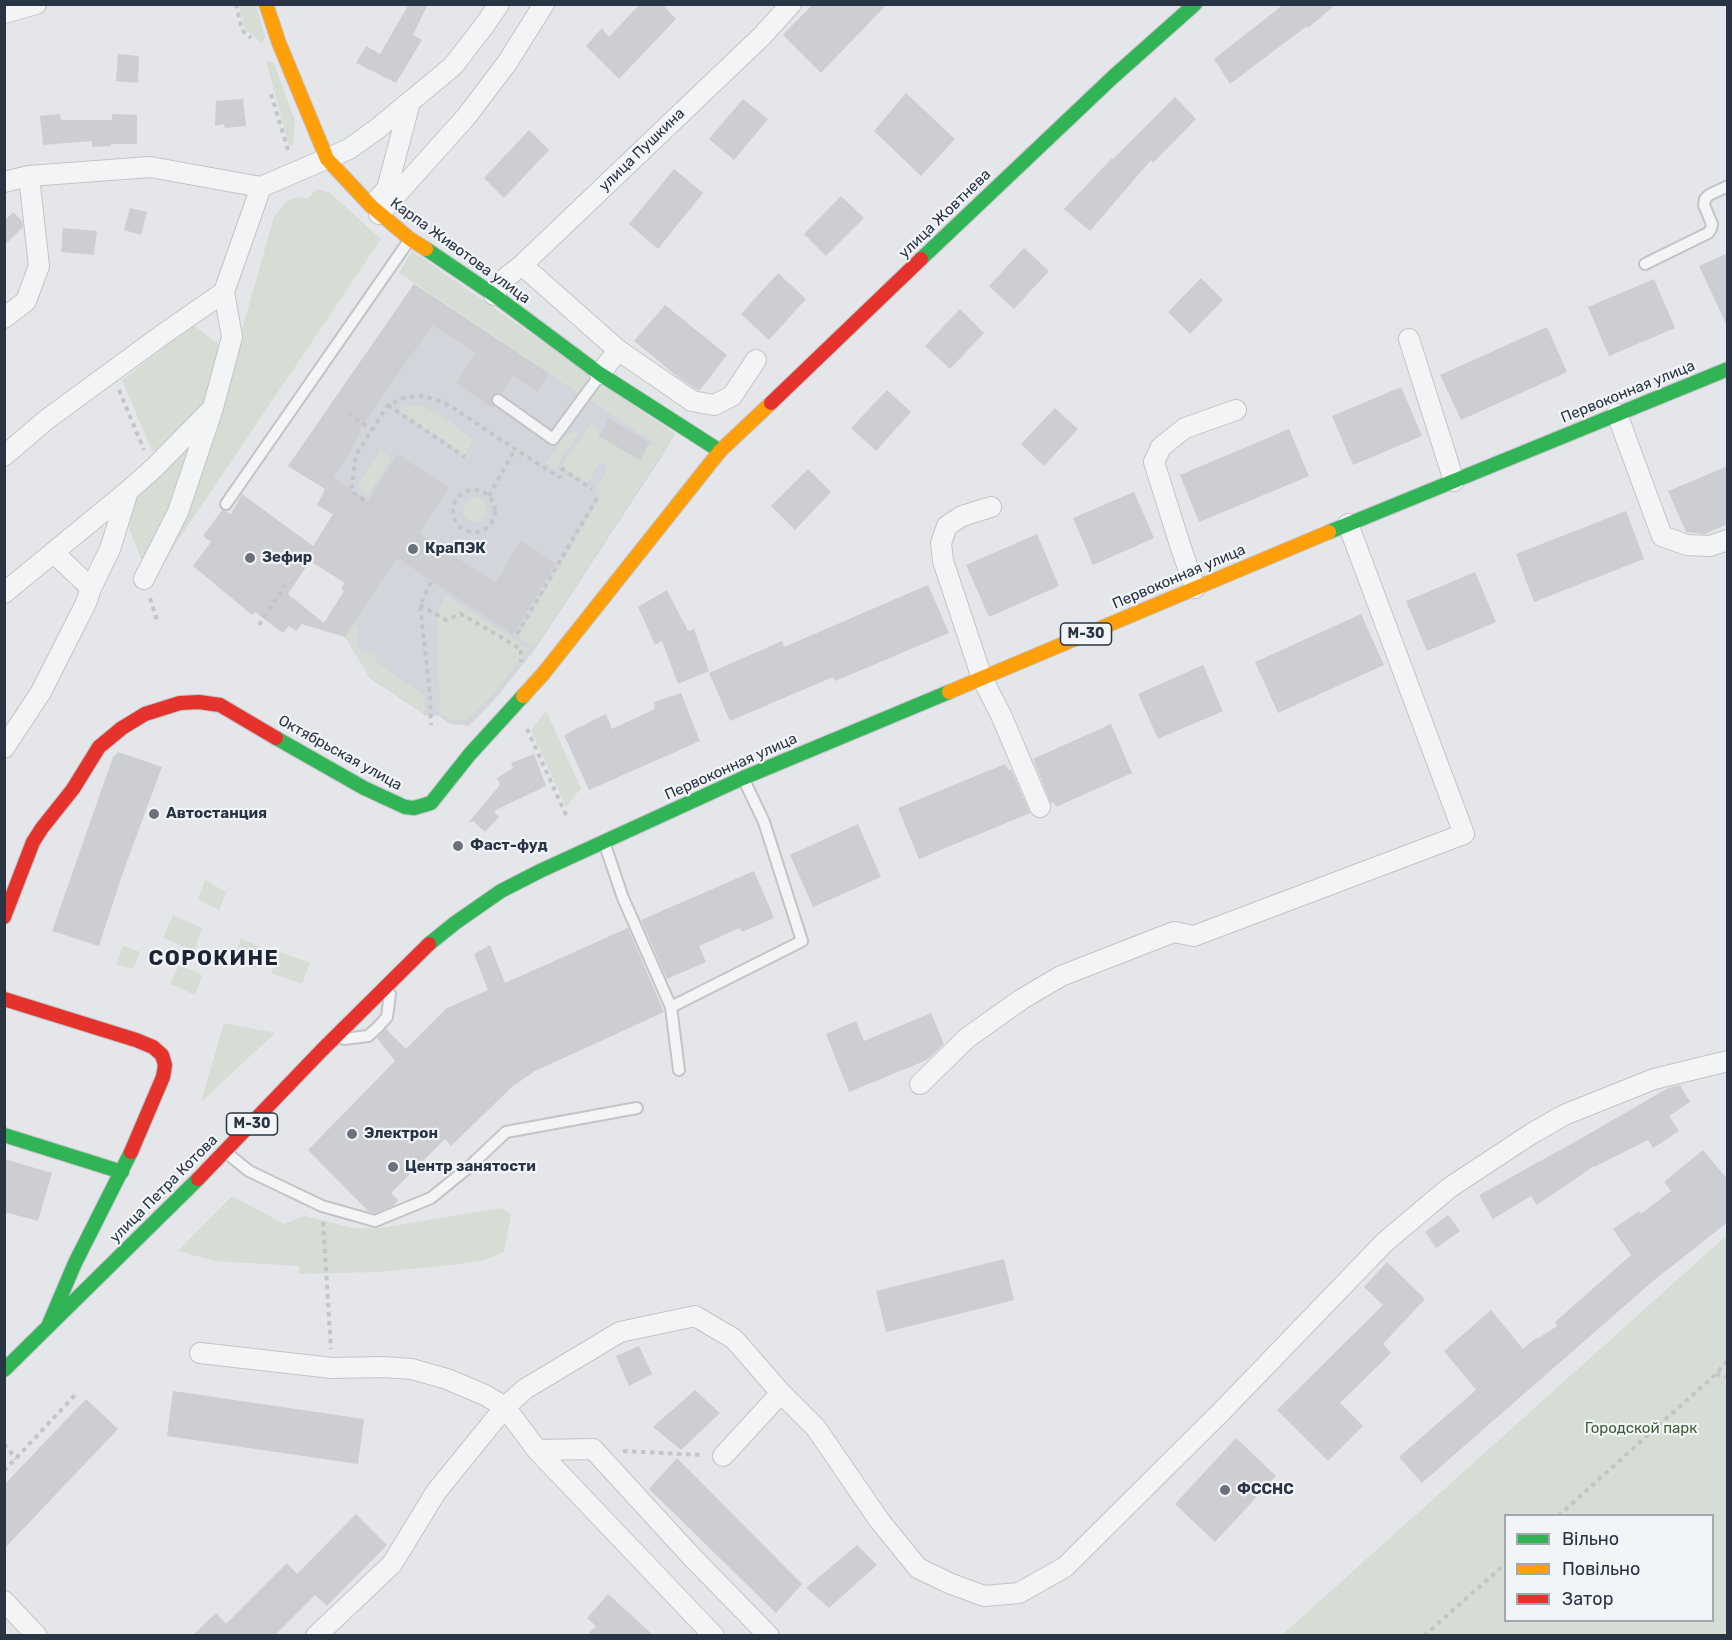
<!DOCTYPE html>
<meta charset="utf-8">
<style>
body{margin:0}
#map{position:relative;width:1732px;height:1640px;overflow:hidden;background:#e4e6e9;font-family:Rubik,sans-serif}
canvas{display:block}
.frame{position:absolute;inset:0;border:6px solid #293444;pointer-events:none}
.legend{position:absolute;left:1504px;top:1514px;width:210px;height:108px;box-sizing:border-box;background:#f2f5f8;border:2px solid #a2a8b0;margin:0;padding:8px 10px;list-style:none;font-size:18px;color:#293444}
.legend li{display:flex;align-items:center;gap:12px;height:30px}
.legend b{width:30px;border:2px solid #a2a8b0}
</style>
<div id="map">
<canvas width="1732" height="1640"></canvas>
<div class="frame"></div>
<ul class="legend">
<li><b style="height:8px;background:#30b455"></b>Вільно</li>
<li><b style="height:8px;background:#ff9f0a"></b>Повільно</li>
<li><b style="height:8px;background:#e5322d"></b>Затор</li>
</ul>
</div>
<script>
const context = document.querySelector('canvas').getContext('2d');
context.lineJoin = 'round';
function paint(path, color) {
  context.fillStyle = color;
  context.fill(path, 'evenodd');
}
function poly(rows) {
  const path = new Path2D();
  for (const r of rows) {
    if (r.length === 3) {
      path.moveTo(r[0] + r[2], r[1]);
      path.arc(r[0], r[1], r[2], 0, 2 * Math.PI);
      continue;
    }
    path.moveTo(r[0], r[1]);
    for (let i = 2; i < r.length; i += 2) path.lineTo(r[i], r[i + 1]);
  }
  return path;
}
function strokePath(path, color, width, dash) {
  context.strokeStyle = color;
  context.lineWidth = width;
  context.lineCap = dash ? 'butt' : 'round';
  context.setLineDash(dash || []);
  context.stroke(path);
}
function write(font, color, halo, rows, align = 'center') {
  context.font = font + ' Rubik,sans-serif';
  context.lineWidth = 4.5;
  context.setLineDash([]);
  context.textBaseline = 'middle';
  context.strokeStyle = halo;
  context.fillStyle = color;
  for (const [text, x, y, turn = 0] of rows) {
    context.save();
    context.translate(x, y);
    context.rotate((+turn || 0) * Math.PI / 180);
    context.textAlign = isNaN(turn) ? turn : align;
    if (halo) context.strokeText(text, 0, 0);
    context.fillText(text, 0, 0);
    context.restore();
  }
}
const built = poly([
 [414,284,666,450,535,649,496,698,469,726,450,724,439,716,425,715,370,678,345,637,382,581,334,515,317,505,325,489,288,466]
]);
const green = poly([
 [239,5,256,5,265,37,262,43,245,29],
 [266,61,274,63,295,121,293,145,290,145,288,142],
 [317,189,330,193,381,239,156,573,219,411,274,217,287,201,297,197,307,199],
 [412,251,675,434,666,450,399,273],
 [193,325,221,346,210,398,153,453,122,380],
 [412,405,419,405,448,420,473,440,465,455,400,412,401,409],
 [591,424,601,430,598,436,640,461,651,442,664,451,534,648,518,636,600,498,595,493,608,468,600,461,587,484,561,466],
 [202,427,145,570,127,522,133,494],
 [581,430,554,469,546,463,565,435],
 [381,450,391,458,368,495,357,486],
 [475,510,12],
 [446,596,529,649,492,696,467,720,451,720,440,714,437,612],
 [355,622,357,630,357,646,361,650,374,654,378,663,425,696,424,714,370,677,346,637],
 [546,711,581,788,566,807,531,730],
 [205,880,226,892,219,910,198,899],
 [173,915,202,928,194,951,163,938],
 [241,938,264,949,256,969,233,961],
 [123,946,140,952,133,969,116,964],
 [279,952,310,963,302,984,271,973],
 [179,965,202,975,195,995,170,984],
 [224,1023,275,1033,201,1102],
 [232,1196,284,1224,304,1216,353,1228,380,1228,502,1208,511,1215,504,1252,485,1260,452,1265,378,1272,299,1274,299,1266,215,1261,178,1251],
 [1727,1235,1727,1635,1282,1635],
 [1506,1516,1712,1516,1712,1620,1506,1620]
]);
const building = poly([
 [409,4,428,4,413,35,422,40,396,83,356,63,366,46,380,54],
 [640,4,662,4,676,19,619,79,586,46,602,28,609,37],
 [813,4,887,4,821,73,783,35],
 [1284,4,1336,4,1308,28,1307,26,1230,84,1214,59],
 [118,54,139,56,138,83,116,81],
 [906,93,955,139,921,176,874,131],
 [1175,97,1196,119,1153,163,1151,160,1090,231,1064,209,1112,158,1113,159],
 [243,99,246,126,225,128,224,124,215,126,216,101],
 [743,99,768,119,734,160,709,139],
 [60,114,61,120,112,120,112,114,137,115,137,144,111,144,111,146,92,147,92,141,43,145,40,116],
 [529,130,549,150,504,198,484,178],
 [674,169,703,193,658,249,629,224],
 [841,196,864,218,826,256,804,234],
 [130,208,147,212,141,235,124,230],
 [13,212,22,221,23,227,4,246,4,221],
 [63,228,97,231,94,255,61,252],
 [1024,248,1049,271,1014,309,989,286],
 [1728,253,1728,328,1699,266],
 [778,273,806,299,769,340,741,314],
 [1201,278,1223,300,1190,334,1168,312],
 [1654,279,1675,328,1609,356,1588,307],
 [414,284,549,373,538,392,513,376,502,394,495,393,492,396,491,403,494,407,493,409,456,383,476,353,432,325,359,430,360,431,352,449,325,489,288,466],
 [665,305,727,355,700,390,697,390,678,377,634,341],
 [960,309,984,333,950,369,925,346],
 [1547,327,1567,372,1461,420,1440,375],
 [1401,387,1422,436,1353,465,1332,416],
 [887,390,911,412,876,451,851,428],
 [1055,408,1078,429,1044,466,1021,444],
 [609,418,649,443,640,460,599,436],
 [1289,429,1309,476,1199,522,1180,475],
 [397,454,449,488,419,533,495,583,521,540,555,564,513,635,397,558,345,637,302,624,296,631,289,626,283,633,255,612,252,615,193,566,211,542,203,536,222,510,231,514,242,494,313,546,333,514,317,505,333,477,368,501],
 [310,561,345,583,341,589,344,591,324,623,288,594],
 [1728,466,1728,524,1705,534,1686,532,1668,491],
 [808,469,831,492,795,530,771,506],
 [1134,492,1154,538,1093,565,1073,518],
 [1626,511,1644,559,1534,602,1516,554],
 [1037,534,1059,586,989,617,966,565],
 [1475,572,1496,622,1427,651,1406,601],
 [928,585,949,633,835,681,833,677,730,721,709,673,782,641,784,647],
 [667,590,688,631,694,629,709,671,678,684,662,641,655,645,638,607],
 [1361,614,1384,665,1278,713,1255,662],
 [1203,665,1223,711,1158,739,1138,694],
 [681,693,700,741,589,790,564,735,606,714,612,729,655,709,654,702],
 [1111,724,1132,773,1056,807,1054,802,1051,804,1033,759],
 [118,752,162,767,122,875,99,946,52,931,113,757],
 [534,754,546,786,494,811,499,817,485,832,473,821,468,823,500,785,497,778,513,768,511,763],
 [1005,764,1008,770,1011,769,1030,813,919,859,898,808],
 [858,824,881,877,813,907,790,855],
 [754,871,774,918,742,932,740,928,699,946,706,962,667,979,641,920],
 [628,928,664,1012,535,1071,513,1086,451,1146,445,1139,391,1193,398,1200,393,1206,375,1213,368,1211,308,1150,395,1061,377,1038,386,1029,406,1049,447,1008,488,990,474,954,490,945,505,983],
 [931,1013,944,1044,927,1060,849,1092,826,1034,856,1021,864,1041],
 [1680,1085,1690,1102,1669,1116,1679,1131,1653,1148,1648,1140,1594,1167,1594,1166,1537,1205,1531,1196,1493,1219,1479,1195,1587,1135,1668,1088],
 [1703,1150,1728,1180,1728,1222,1653,1281,1422,1483,1399,1457,1476,1390,1444,1351,1491,1310,1523,1349,1536,1338,1537,1339,1557,1326,1555,1322,1631,1255,1613,1229,1639,1211,1641,1214,1671,1191,1664,1182],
 [4,1159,52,1173,38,1221,4,1212],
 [1448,1215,1460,1231,1436,1248,1425,1232],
 [1004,1259,1014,1300,886,1332,876,1291],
 [1387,1262,1425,1299,1383,1344,1391,1353,1340,1403,1363,1426,1328,1461,1277,1410,1383,1305,1364,1287],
 [639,1346,652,1374,629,1386,616,1356],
 [695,1390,720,1413,681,1450,653,1427],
 [173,1391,364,1419,358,1464,167,1436],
 [86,1399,118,1429,4,1549,4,1485],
 [1236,1438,1276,1476,1215,1542,1175,1504],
 [677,1458,802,1584,776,1613,649,1489],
 [356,1514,387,1545,327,1606,315,1595,275,1635,193,1635,216,1613,226,1624,287,1563,297,1574],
 [857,1545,877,1565,829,1608,806,1588],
 [608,1594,653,1635,587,1635,596,1626,587,1618]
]);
const path = poly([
 [236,4,242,30,251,38],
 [271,94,289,153],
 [119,390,144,450],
 [388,405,465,457],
 [348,413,372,430],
 [561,468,592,489],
 [474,511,21],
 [489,496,515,449],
 [364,500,351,491,356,455,388,405,404,398,422,396,440,401,452,407,515,449,561,478],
 [431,582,420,605,430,695,431,725],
 [150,598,157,620],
 [420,605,446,620,461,614,521,649,521,662],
 [259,625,285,585],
 [517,634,597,498],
 [527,729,567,817],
 [323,1222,331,1349],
 [1716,1374,1728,1377],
 [4,1444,16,1459],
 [623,1451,703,1455],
 [4,1471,76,1394],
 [1558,1516,1716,1374,1728,1360],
 [1424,1636,1506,1563]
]);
const lane = poly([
 [1645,264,1708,233,1711,229,1712,224,1704,205,1705,199,1709,195,1728,186],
 [498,400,553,439,600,375],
 [226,504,410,239],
 [605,845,623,898,671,1007,679,1070],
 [671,1007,802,941,764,822,744,780],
 [344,1039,368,1036,378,1027,387,1017,390,994],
 [228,1154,249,1171,322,1206,375,1221,431,1198,469,1167,506,1132,637,1108]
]);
const street = poly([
 [4,13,36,4],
 [4,182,29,176,150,167,261,187],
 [375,202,387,189,410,102],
 [379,214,466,117,507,63,544,4],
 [522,265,618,350],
 [494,295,503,280,522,265,762,36,791,4],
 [4,318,26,301,39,266,29,176],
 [1409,339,1454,481],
 [600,374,618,350,692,401,714,405,732,396,756,360],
 [1617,414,1662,536,1687,545,1710,546,1728,540],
 [4,456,46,420,162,335,224,292,261,187,349,149,377,129,453,66,484,26,499,4],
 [991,507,962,516,947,526,941,543,943,561,982,678,1001,715,1040,807],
 [54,553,91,588],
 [144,579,178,512,211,414],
 [1195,588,1180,545,1154,462,1161,447,1185,428,1236,410],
 [4,593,128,491],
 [4,748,41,692,86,603,91,588,110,549,128,491,154,468,213,408,232,337,224,292],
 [920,1084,967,1038,1022,999,1061,976,1174,932,1194,936,1464,834,1348,524],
 [200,1353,332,1368,383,1367,412,1369,447,1379,485,1395,505,1407,537,1450,714,1636],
 [537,1450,593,1449,692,1557,769,1636],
 [723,1456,781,1393],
 [4,1601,37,1636],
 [316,1636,392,1564,436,1492,505,1407,525,1389,620,1332,695,1316,734,1339,781,1393,816,1428,879,1520,918,1568,949,1583,984,1596,1019,1593,1065,1567,1222,1411,1385,1242,1449,1188,1531,1134,1564,1115,1654,1079,1728,1061]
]);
const fast = poly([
 [426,249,494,295,600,374,720,451],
 [921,259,1113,77,1195,4],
 [1329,532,1728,369],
 [276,738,364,788,405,807,414,808,431,803,470,754,523,696],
 [429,944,455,923,501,891,540,871,743,778,949,692],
 [4,1135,122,1172],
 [49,1324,75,1263,131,1152],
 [4,1370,198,1179]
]);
const slow = poly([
 [266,4,279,43,327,159,371,206,410,239,426,249],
 [949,692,1329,532],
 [523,696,543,674,720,451,771,403]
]);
const jam = poly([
 [771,403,921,259],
 [4,917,33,842,42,828,73,789,99,747,122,728,145,714,180,703,199,702,220,705,276,738],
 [4,999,136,1040,153,1047,162,1055,165,1065,163,1077,131,1152],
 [198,1179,322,1050,429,944]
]);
const markers = [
 [413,549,6,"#6a727e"],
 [250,558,6,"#6a727e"],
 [154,814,6,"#6a727e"],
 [458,846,6,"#6a727e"],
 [352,1134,6,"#6a727e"],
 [393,1167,6,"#6a727e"],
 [1225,1490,6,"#6a727e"]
];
const shields = [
 [1086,634,51],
 [252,1124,51]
];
const shieldNames = [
 ["М-30",1086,634],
 ["М-30",252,1124]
];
const streetNames = [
 ["улица Пушкина",642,150,-44],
 ["улица Жовтнева",945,214,-44],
 ["Карпа Животова улица",460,251,36],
 ["Первоконная улица",1628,392,-22],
 ["Первоконная улица",1179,577,-23],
 ["Октябрьская улица",340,753,29],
 ["Первоконная улица",731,767,-24],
 ["улица Петра Котова",164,1189,-45]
];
const poiNames = [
 ["КраПЭК",425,549],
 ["Зефир",262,558],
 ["Автостанция",166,814],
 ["Фаст-фуд",470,846],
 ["Электрон",364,1134],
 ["Центр занятости",405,1167],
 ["ФССНС",1237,1490]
];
const parkNames = [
 ["Городской парк",1641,1429]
];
const districtNames = [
 ["СОРОКИНЕ",214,959]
];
paint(built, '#d2d6dc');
paint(green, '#d5ddd4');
paint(building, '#ccced2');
strokePath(lane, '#c2c4c7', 14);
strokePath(street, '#c2c4c7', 22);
strokePath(fast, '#c2c4c7', 16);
strokePath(slow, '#c2c4c7', 16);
strokePath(jam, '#c2c4c7', 16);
strokePath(path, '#c3c5c9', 4, [4.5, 4.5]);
strokePath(lane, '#f3f4f6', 10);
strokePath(street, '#f3f4f6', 20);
strokePath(fast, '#30b455', 14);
strokePath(slow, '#ff9f0a', 14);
strokePath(jam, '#e5322d', 14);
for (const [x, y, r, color] of markers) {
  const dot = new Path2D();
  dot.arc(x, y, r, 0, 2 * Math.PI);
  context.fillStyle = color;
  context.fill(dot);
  strokePath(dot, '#f2f5f8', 2);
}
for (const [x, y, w] of shields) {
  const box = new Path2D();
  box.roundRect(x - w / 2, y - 11, w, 22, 4.5);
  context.fillStyle = '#f2f5f8';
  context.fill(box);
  strokePath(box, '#293444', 1.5);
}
write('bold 14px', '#293444', null, shieldNames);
write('15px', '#293444', '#f2f5f8', streetNames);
write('bold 15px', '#293444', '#f2f5f8', poiNames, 'left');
write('15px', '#406036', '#f2f5f8', parkNames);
context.letterSpacing = '1.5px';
write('bold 21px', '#1b2535', '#f2f5f8', districtNames);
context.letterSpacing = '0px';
</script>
